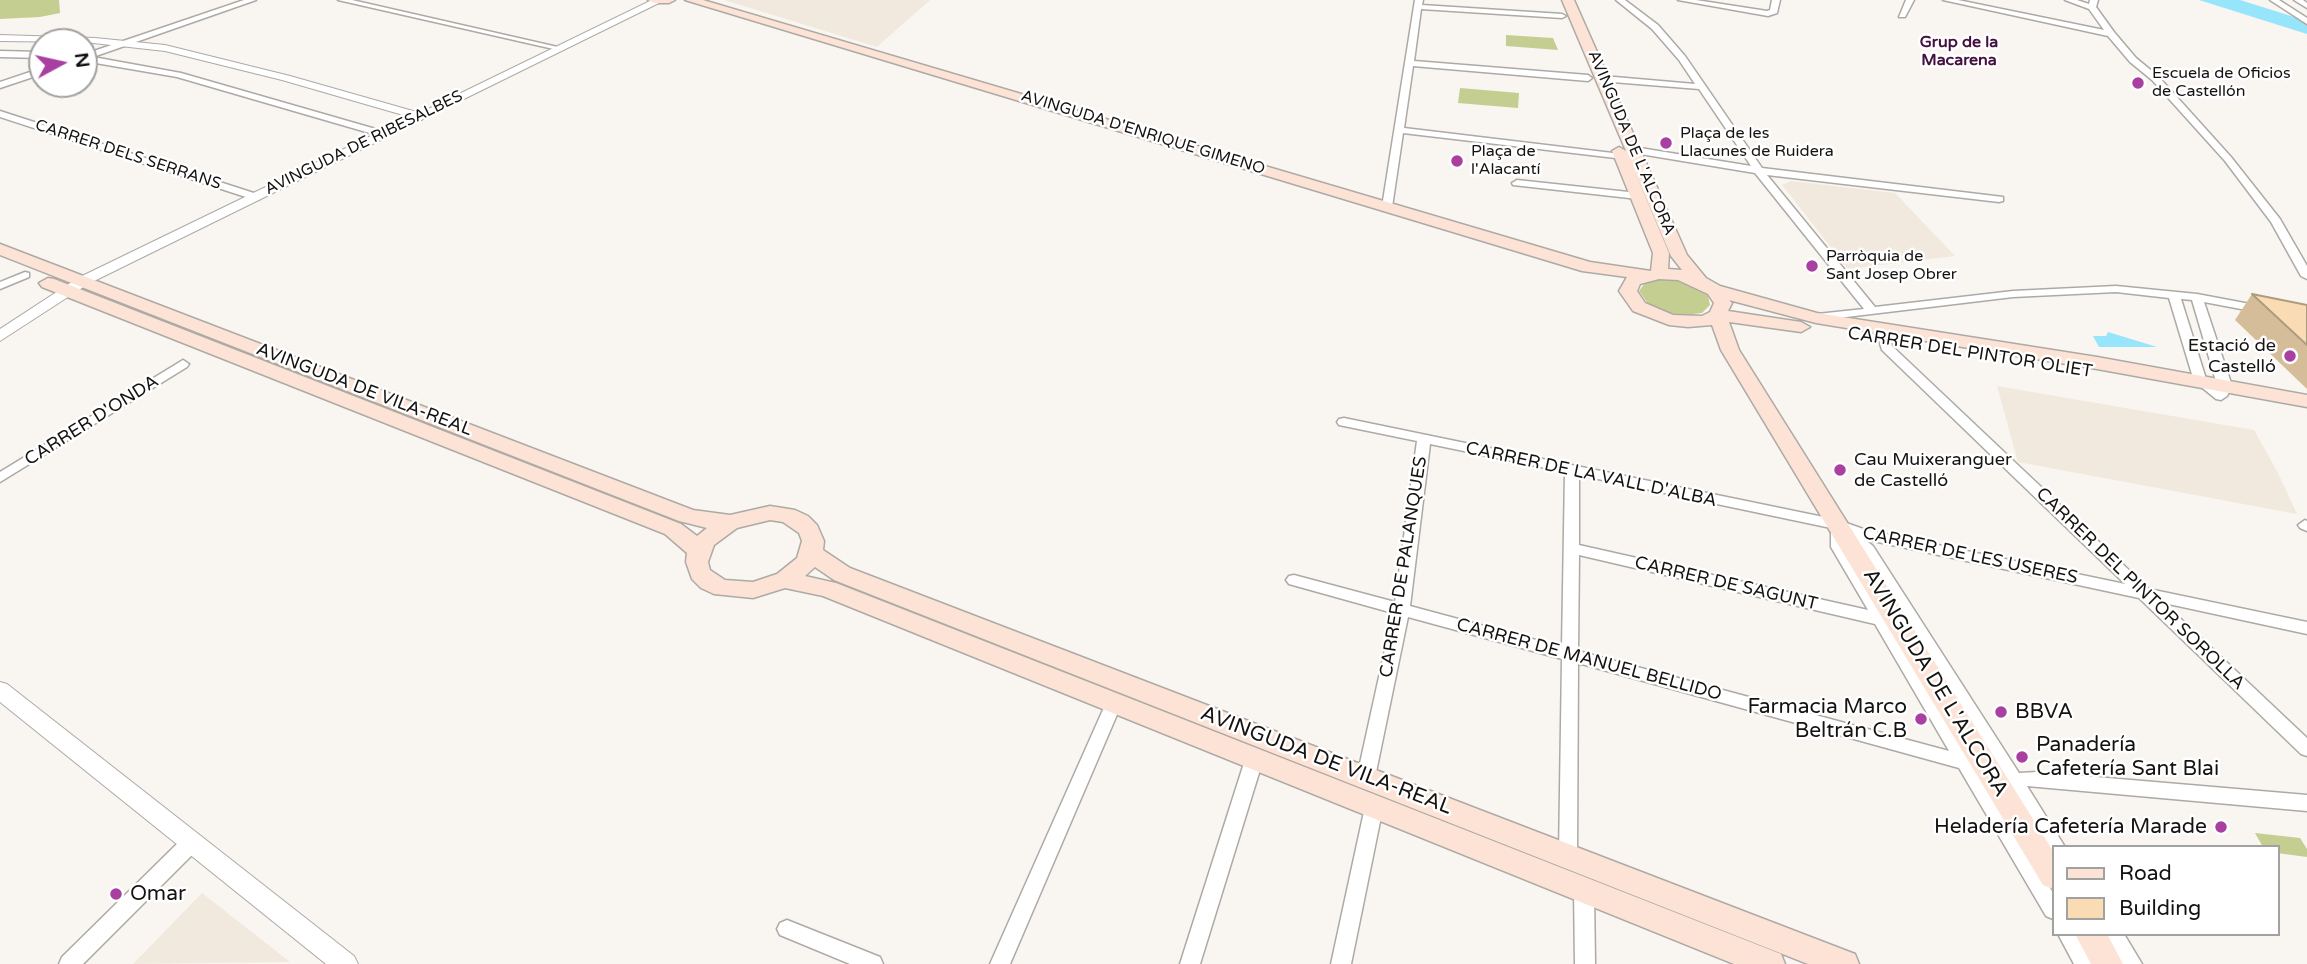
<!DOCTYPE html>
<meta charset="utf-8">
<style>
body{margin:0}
#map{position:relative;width:2307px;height:964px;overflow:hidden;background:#f9f5f0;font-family:"Varela Round",sans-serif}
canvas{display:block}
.legend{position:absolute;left:2052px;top:845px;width:228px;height:91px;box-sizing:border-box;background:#fff;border:2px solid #a1a1a0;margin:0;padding:9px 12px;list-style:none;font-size:21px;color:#141311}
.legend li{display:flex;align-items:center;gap:14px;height:35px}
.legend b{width:35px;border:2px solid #a1a1a0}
.north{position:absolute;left:28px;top:28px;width:70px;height:70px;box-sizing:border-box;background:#fff;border:2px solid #a1a1a0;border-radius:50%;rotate:82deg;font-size:19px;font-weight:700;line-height:28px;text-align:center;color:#141311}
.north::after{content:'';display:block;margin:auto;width:24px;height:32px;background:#a93fa0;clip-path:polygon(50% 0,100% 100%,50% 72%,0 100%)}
</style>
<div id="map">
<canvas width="2307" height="964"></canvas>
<ul class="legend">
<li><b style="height:9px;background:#fce3d5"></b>Road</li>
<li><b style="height:19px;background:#f9dcb3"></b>Building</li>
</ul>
<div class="north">N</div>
</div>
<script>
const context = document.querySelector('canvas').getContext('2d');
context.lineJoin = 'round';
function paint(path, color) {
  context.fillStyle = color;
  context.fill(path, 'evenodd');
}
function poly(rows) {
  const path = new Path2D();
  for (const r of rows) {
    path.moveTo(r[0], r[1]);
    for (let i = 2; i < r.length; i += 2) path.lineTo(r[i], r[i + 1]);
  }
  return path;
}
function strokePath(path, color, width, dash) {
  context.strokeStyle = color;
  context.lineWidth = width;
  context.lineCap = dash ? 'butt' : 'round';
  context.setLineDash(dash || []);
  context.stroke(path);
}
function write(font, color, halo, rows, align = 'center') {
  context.font = font + ' "Varela Round",sans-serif';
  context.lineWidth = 5;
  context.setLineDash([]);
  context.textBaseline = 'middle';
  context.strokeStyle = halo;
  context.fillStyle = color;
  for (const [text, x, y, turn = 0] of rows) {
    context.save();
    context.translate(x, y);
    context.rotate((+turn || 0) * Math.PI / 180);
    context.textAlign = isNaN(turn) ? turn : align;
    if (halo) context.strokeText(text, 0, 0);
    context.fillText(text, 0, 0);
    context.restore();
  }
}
const built = poly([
 [724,0,930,0,877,47],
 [1791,181,1895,193,1955,256,1848,269,1782,185],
 [1997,386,2254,430,2278,473,2297,514,2018,462],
 [202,893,290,962,133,964]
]);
const green = poly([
 [0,0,59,0,60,13,40,17,0,19],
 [1506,35,1553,38,1558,50,1506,46],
 [1460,88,1519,93,1518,108,1458,103],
 [1660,279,1678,280,1703,291,1708,296,1710,305,1702,313,1685,315,1666,313,1649,305,1639,291,1645,283],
 [2255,833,2300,838,2307,849,2307,857,2277,853,2277,847,2263,847]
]);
const water = poly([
 [2199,0,2240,0,2307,21,2307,34],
 [2108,332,2157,347,2099,347,2093,336,2106,336]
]);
const minor = poly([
 [244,0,256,0,93,57,181,73,386,132,386,136,380,136,177,77,84,61,85,54,244,0],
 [338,0,352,0,562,48,558,50,338,0],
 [1415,0,1423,0,1422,5,1562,14,1566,16,1562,18,1421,9,1414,61,1588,75,1592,78,1588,81,1413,66,1404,128,1621,154,1624,155,1624,159,1403,133,1392,207,1387,210,1383,209,1382,207,1415,0],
 [1616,0,1625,0,1658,25,1685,56,1762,168,2003,197,2003,201,1999,202,1767,175,1875,307,2013,291,2116,286,2197,294,2266,307,2266,311,2262,313,2204,302,2232,386,2227,396,2221,400,2216,399,2194,381,2169,298,2116,292,2013,297,1813,321,1811,318,1817,314,1864,309,1755,173,1634,153,1629,150,1634,147,1751,166,1699,89,1600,81,1600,77,1603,76,1695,84,1679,60,1652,29,1616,0],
 [2181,299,2192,300,2218,388,2206,379,2181,299],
 [1678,0,1696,0,1767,11,1770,10,1772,0,1780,0,1777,13,1768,16,1678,0],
 [1906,0,1914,0,1905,17,1899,17,1906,0],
 [1943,0,1958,0,2104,30,2089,9,2065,0,2077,0,2089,4,2090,0,2098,0,2096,7,2114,32,2136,58,2158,76,2231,157,2280,219,2307,266,2307,279,2301,276,2271,222,2225,161,2152,80,2130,62,2108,36,1943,0],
 [2270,0,2279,0,2307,18,2307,24,2270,0],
 [2294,0,2303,0,2307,3,2307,8,2294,0],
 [0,51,42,52,42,58,0,57,0,51],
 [42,68,42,74,0,88,0,82,42,68],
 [0,111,260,195,261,197,260,199,252,199,0,117,0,111],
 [1517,180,1638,193,1643,196,1638,199,1513,185,1512,183,1517,180],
 [25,272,29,273,29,277,0,289,0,282,25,272],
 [1885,336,1889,337,1892,346,2149,589,2307,622,2307,634,2164,603,2307,738,2307,756,2301,754,2139,598,1864,539,1873,546,2019,773,2037,772,2307,795,2307,811,2027,786,2065,847,2053,847,2053,854,2049,853,1863,554,1845,539,1845,547,2053,893,2053,919,2046,916,1959,768,1578,663,1577,855,1575,861,1568,863,1561,861,1559,855,1562,659,1408,617,1375,777,1372,782,1366,784,1360,782,1357,777,1393,613,1289,584,1286,580,1289,576,1294,575,1395,602,1417,441,1339,425,1337,422,1339,419,1344,418,1838,520,1866,530,2125,584,1882,350,1879,340,1885,336],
 [1430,444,1565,472,1562,647,1410,606,1430,444],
 [1579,475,1831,528,1831,547,1868,610,1579,545,1579,475],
 [1579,555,1875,624,1949,751,1578,651,1579,555],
 [183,360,189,364,187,367,0,482,0,472,183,360],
 [2305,520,2307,521,2307,531,2300,528,2298,525,2305,520],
 [1114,696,1120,698,1122,703,1010,964,990,964,1106,703,1108,698,1114,696],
 [1254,753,1260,755,1263,760,1200,964,1180,964,1245,760,1248,755,1254,753],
 [1374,799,1380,802,1383,807,1351,964,1331,964,1365,807,1368,802,1374,799],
 [192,834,199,836,201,842,199,848,83,964,59,964,62,957,185,836,192,834],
 [1584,881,1591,884,1594,890,1595,964,1575,964,1574,890,1577,884,1584,881],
 [787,920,880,957,883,964,850,964,780,935,777,929,780,923,787,920],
 [2058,934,2079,934,2095,964,2074,964,2058,934],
 [2103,934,2124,934,2142,964,2121,964,2103,934]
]);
const tertiary = poly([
 [652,0,665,0,88,284,0,341,0,329,78,278,410,117,282,80,165,51,84,42,0,41,0,35,95,38,165,45,290,76,420,113,652,0],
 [0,682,7,684,354,956,358,964,326,964,0,702,0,682]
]);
const secondary = poly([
 [648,0,675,0,669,3,654,3,648,0],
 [685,0,703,0,1590,262,1651,271,1653,253,1612,151,1619,147,1626,151,1562,0,1574,0,1687,255,1706,278,1720,286,1817,313,2097,357,2307,395,2307,407,2097,369,1816,323,1729,300,1732,303,1728,311,1801,322,1810,327,1801,332,1729,322,1739,350,2053,851,2053,889,2043,885,1721,350,1712,325,1688,327,1669,325,1633,311,1619,291,1627,277,1582,271,685,0],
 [1634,170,1671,256,1682,270,1668,269,1669,253,1634,170],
 [1659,279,1678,280,1708,294,1714,303,1710,312,1702,316,1673,315,1645,303,1637,291,1640,284,1659,279],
 [0,244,693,510,730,515,770,506,795,510,808,516,817,525,824,541,823,550,850,568,1855,954,1859,964,1808,964,834,580,815,567,805,576,836,583,1781,954,1785,964,1734,964,823,596,785,588,753,598,714,594,701,588,692,579,686,562,687,553,665,534,42,287,39,283,48,278,54,279,681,524,697,536,707,528,679,521,0,255,0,244],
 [770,520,783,522,799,533,802,541,797,558,777,574,753,582,725,580,710,570,708,562,714,545,737,528,770,520],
 [2075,934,2107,934,2123,964,2091,964,2075,934]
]);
const wall = poly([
 [2252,294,2307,305,2307,389,2235,320]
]);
const building = poly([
 [2252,294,2307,305,2307,345,2252,294]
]);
const markers = [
 [2138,83,7,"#a93fa0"],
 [1666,143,7,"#a93fa0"],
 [1457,161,7,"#a93fa0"],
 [1812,266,7,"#a93fa0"],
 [2290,356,7,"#a93fa0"],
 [1840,470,7,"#a93fa0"],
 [2001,712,7,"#a93fa0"],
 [1921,719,7,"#a93fa0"],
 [2022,757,7,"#a93fa0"],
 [2221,827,7,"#a93fa0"],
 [116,894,7,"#a93fa0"]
];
const farNeighbourhoodnames = [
 ["Grup de la",1959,43],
 ["Macarena",1959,61]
];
const farPoinames = [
 ["Escuela de Oficios",2152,74],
 ["de Castellón",2152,92],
 ["Plaça de les",1680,134],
 ["Llacunes de Ruidera",1680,152],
 ["Plaça de",1471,152],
 ["l'Alacantí",1471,170],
 ["Parròquia de",1826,257],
 ["Sant Josep Obrer",1826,275]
];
const farStreetnames = [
 ["AVINGUDA D'ENRIQUE GIMENO",1143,133,17],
 ["AVINGUDA DE RIBESALBES",364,143,-26],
 ["AVINGUDA DE L'ALCORA",1631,143,67],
 ["CARRER DELS SERRANS",128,155,18]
];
const poiNames = [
 ["Estació de",2276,346],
 ["Castelló",2276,367],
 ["Cau Muixeranguer",1854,460,"left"],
 ["de Castelló",1854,481,"left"]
];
const streetNames = [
 ["CARRER DEL PINTOR OLIET",1970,353,9],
 ["AVINGUDA DE VILA-REAL",364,390,21],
 ["CARRER D'ONDA",92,421,-32],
 ["CARRER DE LA VALL D'ALBA",1591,475,12],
 ["CARRER DE LES USERES",1970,556,12],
 ["CARRER DE PALANQUES",1404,567,-81],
 ["CARRER DE SAGUNT",1726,584,13],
 ["CARRER DEL PINTOR SOROLLA",2140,589,44],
 ["CARRER DE MANUEL BELLIDO",1589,660,15]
];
const nearStreetnames = [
 ["AVINGUDA DE L'ALCORA",1935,683,59],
 ["AVINGUDA DE VILA-REAL",1326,761,21]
];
const nearPoinames = [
 ["Farmacia Marco",1907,707,"right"],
 ["Beltrán C.B",1907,731,"right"],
 ["BBVA",2015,712],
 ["Panadería",2036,745],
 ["Cafetería Sant Blai",2036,769],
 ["Heladería Cafetería Marade",2207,827,"right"],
 ["Omar",130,894]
];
paint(built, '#f1e9de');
paint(green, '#c5ce91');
paint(water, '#96e5fb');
strokePath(minor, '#adaaa5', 3);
strokePath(tertiary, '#adaaa5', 2);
strokePath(secondary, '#adaaa5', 3);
paint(minor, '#fff');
paint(tertiary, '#fff');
paint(secondary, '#fce3d5');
paint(wall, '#d6bd9a');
paint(building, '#f9dcb3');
strokePath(building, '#ae9a7d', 2);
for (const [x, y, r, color] of markers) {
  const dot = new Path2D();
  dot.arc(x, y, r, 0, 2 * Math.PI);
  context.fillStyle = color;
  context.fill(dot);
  strokePath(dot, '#fff', 2.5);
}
write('bold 16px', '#43103f', '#fff', farNeighbourhoodnames);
write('16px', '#141311', '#fff', farPoinames, 'left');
write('16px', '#141311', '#fff', farStreetnames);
write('18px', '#141311', '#fff', poiNames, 'right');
write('18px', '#141311', '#fff', streetNames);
write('21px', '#141311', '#fff', nearStreetnames);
write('21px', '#141311', '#fff', nearPoinames, 'left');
</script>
